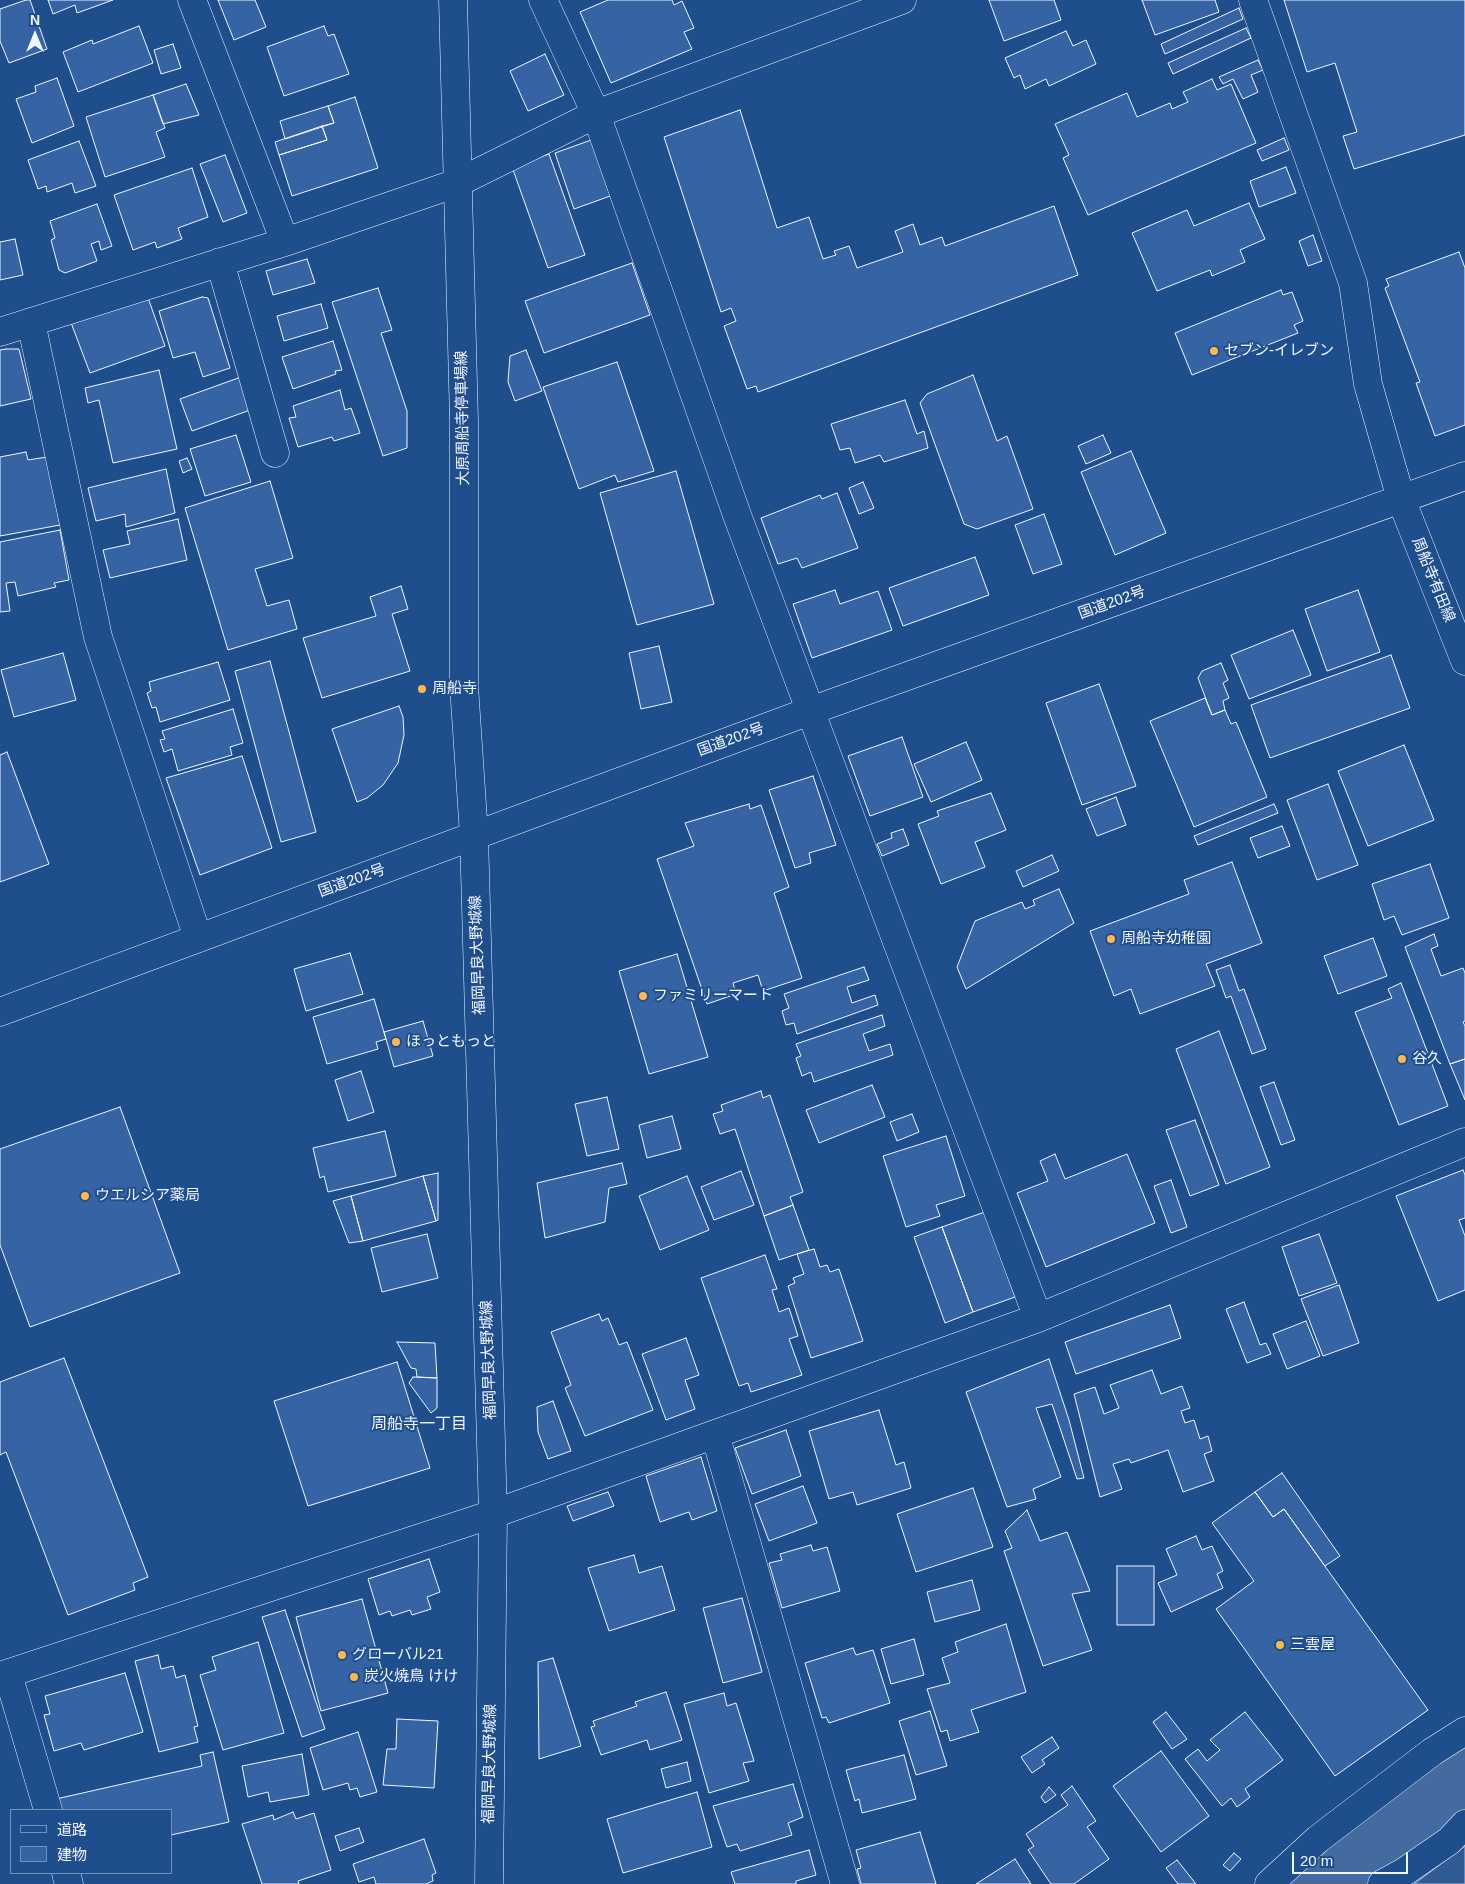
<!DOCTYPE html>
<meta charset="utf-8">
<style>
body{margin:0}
#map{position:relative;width:1465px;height:1884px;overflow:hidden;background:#1f4e8c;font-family:Arial,"Noto Sans JP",sans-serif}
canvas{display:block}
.legend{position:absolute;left:10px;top:1809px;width:162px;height:65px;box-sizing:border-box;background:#1f4e8c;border:1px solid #7391ba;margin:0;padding:6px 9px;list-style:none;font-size:15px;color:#f2f6ff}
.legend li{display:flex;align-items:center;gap:10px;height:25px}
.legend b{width:25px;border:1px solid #7391ba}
.north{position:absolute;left:10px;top:10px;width:50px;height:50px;-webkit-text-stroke:4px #1f4e8c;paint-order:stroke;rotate:0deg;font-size:14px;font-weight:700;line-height:20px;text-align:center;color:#f2f6ff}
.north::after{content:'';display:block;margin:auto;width:18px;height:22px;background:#f2f6ff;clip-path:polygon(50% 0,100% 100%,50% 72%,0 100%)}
.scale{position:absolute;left:1292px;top:1852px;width:116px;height:22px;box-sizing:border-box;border:2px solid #f2f6ff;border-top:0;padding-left:6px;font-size:15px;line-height:18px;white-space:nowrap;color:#f2f6ff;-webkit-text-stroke:4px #1f4e8c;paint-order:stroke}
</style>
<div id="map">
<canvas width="1465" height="1884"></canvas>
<ul class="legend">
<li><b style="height:6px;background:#1f4e8c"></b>道路</li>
<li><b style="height:14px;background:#3563a3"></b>建物</li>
</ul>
<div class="north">N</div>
<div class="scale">20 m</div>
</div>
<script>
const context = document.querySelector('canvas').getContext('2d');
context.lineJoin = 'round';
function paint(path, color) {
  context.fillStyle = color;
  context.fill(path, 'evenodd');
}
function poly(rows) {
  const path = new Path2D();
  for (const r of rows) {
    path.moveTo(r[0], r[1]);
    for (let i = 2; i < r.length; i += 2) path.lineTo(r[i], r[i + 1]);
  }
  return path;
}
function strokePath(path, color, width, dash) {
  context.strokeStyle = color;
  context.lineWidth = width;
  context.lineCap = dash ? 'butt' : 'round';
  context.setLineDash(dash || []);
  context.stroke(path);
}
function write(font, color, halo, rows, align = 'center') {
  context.font = font + ' Arial,"Noto Sans JP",sans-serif';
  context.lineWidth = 4;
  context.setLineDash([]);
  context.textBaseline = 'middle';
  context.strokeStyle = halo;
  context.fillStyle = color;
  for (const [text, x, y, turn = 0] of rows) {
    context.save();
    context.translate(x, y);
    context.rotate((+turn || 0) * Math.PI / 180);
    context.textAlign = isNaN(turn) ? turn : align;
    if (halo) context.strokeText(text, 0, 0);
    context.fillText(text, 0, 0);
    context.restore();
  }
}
const built = poly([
 [1465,1846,1465,1884,1414,1884,1418,1881,1465,1846]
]);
const river = poly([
 [1326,1884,1341,1869,1465,1779]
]);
const building = poly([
 [26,0,30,0,47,49,9,63,0,41,0,9,26,0],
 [48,0,113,0,77,13,75,5,53,14,48,0],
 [218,0,255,0,266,27,234,40,218,0],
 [608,0,672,0,674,5,682,1,694,28,684,32,692,49,611,83,580,12,608,0],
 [989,0,1054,0,1061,20,1004,41,989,0],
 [1142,0,1215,0,1219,12,1155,35,1142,0],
 [1284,0,1465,0,1465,135,1354,169,1343,136,1357,132,1335,63,1307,72,1284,0],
 [1239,8,1243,19,1165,54,1161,44,1239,8],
 [139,26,153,63,78,92,63,52,92,40,93,44,139,26],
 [324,26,328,36,334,34,349,74,284,96,267,47,324,26],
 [1246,28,1251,38,1173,74,1168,63,1246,28],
 [1066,31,1073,46,1086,40,1096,64,1049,86,1046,79,1025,89,1020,75,1014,78,1005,58,1066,31],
 [173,44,181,68,161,74,154,50,173,44],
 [545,54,564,95,528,111,510,71,545,54],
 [1258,60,1263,70,1251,75,1258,92,1243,99,1233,79,1223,84,1219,77,1258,60],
 [57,78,74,126,32,143,16,99,36,92,35,86,57,78],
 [1212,79,1217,90,1231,84,1256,143,1088,215,1063,158,1069,155,1055,124,1127,93,1137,117,1170,103,1172,109,1188,102,1183,92,1212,79],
 [186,84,199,115,163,124,153,95,186,84],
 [153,95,165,128,156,132,165,157,105,177,86,117,153,95],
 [355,97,378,168,292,196,279,155,327,140,322,126,334,123,328,106,355,97],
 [328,106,334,123,285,139,280,121,328,106],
 [740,110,777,228,809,217,823,259,836,255,834,251,849,246,857,268,903,252,895,231,913,224,920,245,942,237,945,246,1054,206,1078,275,758,392,756,386,747,389,724,326,736,321,731,308,721,312,664,137,740,110],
 [322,126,327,140,279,155,275,142,322,126],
 [1284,138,1289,150,1262,161,1257,150,1284,138],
 [594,139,613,195,574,209,555,153,594,139],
 [79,141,96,186,75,193,72,183,47,192,46,186,38,189,28,160,79,141],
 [549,154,585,255,548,268,512,167,549,154],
 [225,155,247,213,223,222,200,164,225,155],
 [1286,167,1296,193,1259,207,1250,181,1286,167],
 [192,168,208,217,178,228,182,239,157,248,155,242,133,250,114,195,192,168],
 [1249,203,1265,239,1240,250,1245,262,1212,276,1210,270,1157,291,1132,233,1187,210,1194,226,1249,203],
 [97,204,112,246,101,250,99,241,91,244,97,261,65,273,59,270,51,240,55,238,50,221,97,204],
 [1313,235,1322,261,1308,266,1299,241,1313,235],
 [15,239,23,275,0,280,0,242,15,239],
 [1459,252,1465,268,1465,425,1435,436,1416,383,1420,382,1385,288,1389,286,1386,279,1459,252],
 [307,259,315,283,273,295,266,271,307,259],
 [632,263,650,315,544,353,525,301,632,263],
 [378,288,392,330,381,333,407,411,407,448,383,456,332,302,378,288],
 [1281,290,1283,295,1292,292,1303,321,1294,325,1298,333,1192,375,1175,333,1281,290],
 [146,292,165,346,90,373,70,320,146,292],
 [202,297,208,298,230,368,203,377,195,352,173,358,159,311,202,297],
 [321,304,328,328,284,341,277,316,321,304],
 [333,341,342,370,335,371,336,374,293,389,282,357,333,341],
 [6,349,19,349,31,399,0,406,0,350,6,349],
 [526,350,542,391,515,401,508,382,510,356,526,350],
 [617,362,654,471,618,482,615,475,579,489,543,387,617,362],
 [159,370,177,449,113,463,99,400,88,403,85,388,159,370],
 [973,375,997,441,1007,436,1033,509,977,529,964,524,920,403,927,394,973,375],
 [241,377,253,409,192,431,180,399,241,377],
 [340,390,345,410,351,408,360,433,334,441,332,437,298,447,289,418,296,417,293,406,340,390],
 [905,400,917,434,924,431,928,448,884,462,880,455,855,463,850,448,840,450,831,424,905,400],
 [236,435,251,482,205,496,190,449,236,435],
 [1103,435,1111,453,1086,464,1078,446,1103,435],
 [1131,451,1166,533,1115,555,1081,472,1131,451],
 [26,452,28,460,47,457,60,525,0,536,0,457,26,452],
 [187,458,192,469,183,473,179,461,187,458],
 [166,469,175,513,126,527,125,514,96,521,88,488,166,469],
 [676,471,714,604,637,625,600,493,676,471],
 [270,481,293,558,255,569,267,606,289,600,297,629,228,650,185,508,270,481],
 [863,482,874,508,859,514,849,488,863,482],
 [837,493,858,548,802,568,797,558,778,564,761,518,820,495,822,499,837,493],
 [1044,514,1062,564,1033,574,1015,525,1044,514],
 [178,519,187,560,110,578,103,550,130,544,127,531,178,519],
 [60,530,69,580,54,583,56,587,18,596,15,582,6,583,10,611,0,612,0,542,60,530],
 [975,557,989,595,903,626,889,588,975,557],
 [401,586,408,609,392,614,410,671,322,698,303,638,376,616,370,597,401,586],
 [835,590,840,604,878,591,892,630,812,658,793,604,835,590],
 [1358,590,1380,652,1327,671,1305,609,1358,590],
 [1293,630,1311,675,1249,699,1231,655,1293,630],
 [659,646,672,702,641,709,629,653,659,646],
 [63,653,76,700,14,717,1,670,63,653],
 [1391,655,1410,708,1270,758,1251,705,1391,655],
 [270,661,316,832,281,842,235,671,270,661],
 [218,662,230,700,160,722,156,707,152,708,147,693,151,691,149,682,218,662],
 [1221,663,1228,680,1223,683,1229,698,1223,701,1225,710,1212,715,1198,678,1202,671,1221,663],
 [1099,684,1136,786,1082,805,1046,703,1099,684],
 [1205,698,1212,715,1225,710,1231,724,1236,722,1267,797,1194,827,1150,721,1205,698],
 [399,706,403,717,404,735,398,763,383,785,367,798,357,802,332,729,399,706],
 [233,709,243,743,230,747,232,755,178,771,172,749,164,752,160,740,165,739,162,731,233,709],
 [902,737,923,797,870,816,848,756,902,737],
 [966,742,982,780,931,802,914,764,966,742],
 [1404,745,1434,820,1368,846,1338,771,1404,745],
 [7,752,49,864,0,882,0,755,7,752],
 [242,756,272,848,200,875,166,778,242,756],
 [813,776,836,845,809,853,811,863,795,868,769,790,813,776],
 [1328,784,1358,865,1317,880,1287,800,1328,784],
 [991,793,1006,830,975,842,985,867,941,884,918,824,939,816,937,811,991,793],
 [1116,797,1126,825,1097,836,1086,809,1116,797],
 [749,804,750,809,761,805,789,887,774,893,802,978,763,991,758,975,733,983,736,994,707,1004,657,859,694,846,685,823,749,804],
 [1274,804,1278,813,1198,845,1194,836,1274,804],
 [1282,826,1290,846,1258,858,1250,838,1282,826],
 [903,829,909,845,882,856,877,844,892,838,891,833,903,829],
 [1052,855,1059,871,1023,887,1016,871,1052,855],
 [1232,862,1262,943,1206,964,1215,986,1140,1014,1131,989,1114,996,1090,931,1189,894,1184,880,1232,862],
 [1430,864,1449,918,1402,935,1394,916,1384,920,1372,884,1430,864],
 [1059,889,1074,923,966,989,957,967,975,921,1022,902,1025,909,1035,905,1033,900,1059,889],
 [1434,934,1438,946,1431,949,1441,976,1463,968,1465,973,1465,1021,1463,1022,1465,1026,1465,1059,1450,1064,1405,947,1434,934],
 [1373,938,1387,976,1338,994,1324,956,1373,938],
 [350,953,363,994,306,1011,294,969,350,953],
 [677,954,708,1057,649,1074,619,971,677,954],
 [1230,965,1239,991,1244,989,1266,1049,1252,1054,1231,996,1226,998,1216,970,1230,965],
 [864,967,869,980,847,987,852,1003,875,995,878,1005,797,1034,794,1023,786,1025,782,1011,789,1008,784,994,864,967],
 [1401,983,1448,1106,1399,1125,1355,1012,1392,998,1388,989,1401,983],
 [374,999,386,1039,376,1042,378,1049,327,1064,313,1017,374,999],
 [882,1015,885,1026,863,1034,869,1051,890,1044,893,1055,814,1082,811,1072,802,1076,796,1058,801,1056,796,1044,882,1015],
 [423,1021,433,1056,394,1067,384,1032,423,1021],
 [1219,1031,1270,1167,1226,1184,1176,1049,1219,1031],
 [1465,1059,1465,1100,1450,1064,1465,1059],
 [361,1071,374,1112,348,1121,335,1080,361,1071],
 [1274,1082,1295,1140,1281,1145,1260,1087,1274,1082],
 [872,1085,885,1117,819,1143,806,1110,872,1085],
 [761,1091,763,1098,770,1095,803,1192,790,1197,793,1205,764,1216,735,1129,720,1134,713,1114,723,1111,721,1105,761,1091],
 [607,1097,619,1149,587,1156,575,1104,607,1097],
 [120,1107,180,1273,30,1327,0,1245,0,1149,120,1107],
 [912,1114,919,1132,897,1141,890,1122,912,1114],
 [672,1116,681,1149,647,1158,639,1125,672,1116],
 [1195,1120,1219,1185,1190,1196,1166,1130,1195,1120],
 [385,1131,396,1176,328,1192,324,1176,320,1178,313,1148,385,1131],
 [946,1136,965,1196,936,1205,940,1216,906,1227,883,1156,946,1136],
 [1055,1154,1065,1179,1127,1154,1155,1223,1046,1267,1017,1193,1048,1181,1040,1161,1055,1154],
 [622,1163,627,1184,609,1188,605,1222,545,1238,537,1183,622,1163],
 [1463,1170,1465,1175,1465,1218,1459,1220,1465,1236,1465,1290,1438,1301,1396,1196,1463,1170],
 [741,1171,754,1205,714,1220,701,1187,741,1171],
 [438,1173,438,1220,436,1221,423,1176,438,1173],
 [423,1176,436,1221,363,1241,351,1196,423,1176],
 [687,1176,709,1230,660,1250,639,1196,687,1176],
 [1171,1180,1187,1227,1171,1233,1154,1186,1171,1180],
 [351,1196,363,1241,349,1243,333,1201,351,1196],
 [793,1205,809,1250,779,1260,764,1216,793,1205],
 [985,1212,1015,1297,973,1312,942,1227,985,1212],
 [942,1227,973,1312,945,1323,914,1237,942,1227],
 [427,1234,438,1278,382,1292,371,1248,427,1234],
 [1319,1234,1337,1283,1299,1296,1282,1247,1319,1234],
 [814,1249,820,1267,827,1265,830,1272,839,1269,863,1341,811,1358,788,1286,795,1283,793,1278,804,1274,797,1254,814,1249],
 [765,1255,777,1289,772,1290,779,1312,789,1308,798,1336,789,1339,802,1375,751,1392,748,1383,739,1386,701,1278,765,1255],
 [1339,1285,1359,1343,1323,1356,1301,1299,1339,1285],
 [1244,1302,1260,1345,1266,1343,1271,1354,1247,1363,1226,1309,1244,1302],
 [1170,1305,1181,1338,1076,1374,1065,1342,1170,1305],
 [599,1314,602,1321,608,1318,619,1345,627,1342,653,1410,585,1436,565,1388,571,1385,551,1332,599,1314],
 [1306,1321,1320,1356,1287,1369,1273,1334,1306,1321],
 [686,1338,699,1375,685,1380,695,1409,666,1420,642,1354,686,1338],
 [397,1342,435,1343,437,1378,417,1377,416,1369,411,1368,397,1342],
 [64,1358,148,1577,133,1583,135,1590,68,1615,6,1452,0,1455,0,1382,64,1358],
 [1049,1359,1069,1420,1084,1478,1077,1479,1052,1404,1036,1408,1061,1477,1033,1489,1036,1499,1007,1507,966,1392,1049,1359],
 [397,1362,430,1468,308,1506,274,1401,397,1362],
 [1152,1370,1161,1394,1182,1386,1190,1408,1181,1411,1185,1423,1194,1420,1200,1439,1208,1436,1212,1451,1204,1454,1214,1481,1183,1492,1168,1450,1131,1463,1129,1459,1113,1464,1122,1489,1100,1497,1074,1394,1095,1387,1104,1414,1119,1408,1110,1385,1152,1370],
 [413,1377,437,1378,437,1408,431,1413,409,1383,413,1377],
 [553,1401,571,1451,548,1459,538,1432,537,1407,553,1401],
 [879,1410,896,1465,904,1462,911,1488,857,1505,853,1492,829,1499,809,1431,879,1410],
 [786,1430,801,1476,752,1494,735,1448,786,1430],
 [701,1457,717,1511,692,1520,689,1512,660,1522,646,1476,701,1457],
 [1282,1473,1340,1556,1325,1566,1284,1509,1273,1517,1255,1492,1282,1473],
 [803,1486,817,1523,769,1541,755,1504,803,1486],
 [973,1488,993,1547,916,1572,897,1514,973,1488],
 [608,1492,614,1506,573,1521,567,1506,608,1492],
 [1255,1492,1273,1517,1284,1509,1428,1710,1335,1776,1216,1609,1254,1581,1212,1523,1255,1492],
 [1027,1510,1040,1541,1067,1532,1090,1591,1072,1594,1092,1650,1043,1666,1004,1551,1012,1548,1005,1531,1027,1510],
 [1196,1536,1202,1550,1212,1546,1223,1571,1217,1574,1223,1588,1171,1612,1158,1583,1177,1575,1166,1549,1196,1536],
 [811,1545,813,1551,827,1547,840,1591,782,1608,769,1563,782,1560,780,1554,811,1545],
 [634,1555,639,1573,662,1566,675,1610,609,1631,588,1568,634,1555],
 [429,1559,440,1592,427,1597,431,1609,412,1615,410,1610,392,1616,390,1611,379,1615,368,1579,429,1559],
 [1117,1566,1154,1566,1154,1625,1117,1625,1117,1566],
 [972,1580,980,1610,935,1622,927,1592,972,1580],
 [742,1598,762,1672,723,1683,703,1608,742,1598],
 [362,1599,388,1693,321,1711,296,1617,362,1599],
 [285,1610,325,1729,302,1737,262,1617,285,1610],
 [1006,1624,1026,1692,971,1710,979,1732,950,1741,947,1730,941,1732,927,1689,950,1683,942,1658,958,1652,955,1642,1006,1624],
 [914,1639,924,1675,891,1684,881,1649,914,1639],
 [258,1642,284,1733,223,1750,200,1675,216,1670,212,1657,258,1642],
 [853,1648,856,1655,873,1650,890,1703,829,1723,826,1717,822,1718,805,1663,853,1648],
 [158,1655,161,1669,173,1666,176,1678,185,1675,198,1726,194,1727,198,1742,159,1752,135,1661,158,1655],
 [553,1658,581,1746,539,1759,538,1662,553,1658],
 [125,1673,143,1732,84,1750,81,1743,54,1751,44,1715,50,1714,45,1696,125,1673],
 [666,1692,682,1740,650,1750,647,1740,601,1755,591,1727,595,1726,593,1721,637,1706,635,1702,666,1692],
 [724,1693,727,1706,736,1703,754,1761,743,1763,749,1781,709,1793,684,1704,724,1693],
 [930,1711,947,1766,916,1775,899,1721,930,1711],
 [1166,1712,1187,1739,1172,1749,1153,1722,1166,1712],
 [1245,1712,1283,1760,1245,1789,1250,1797,1237,1807,1231,1798,1222,1806,1185,1759,1198,1749,1207,1761,1220,1750,1210,1740,1245,1712],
 [397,1719,438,1721,434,1788,383,1785,387,1749,396,1749,397,1719],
 [358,1732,377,1792,360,1797,357,1788,350,1790,348,1783,323,1790,310,1748,358,1732],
 [1052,1737,1059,1748,1042,1760,1045,1764,1032,1773,1021,1757,1052,1737],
 [1161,1751,1209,1816,1161,1852,1113,1786,1161,1751],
 [213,1752,229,1822,171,1835,171,1810,59,1810,56,1799,202,1766,200,1755,213,1752],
 [302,1754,309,1795,270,1802,268,1792,248,1797,242,1766,302,1754],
 [904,1755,916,1799,862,1813,859,1799,855,1801,846,1770,904,1755],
 [687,1762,691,1781,666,1788,661,1769,687,1762],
 [793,1784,803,1817,788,1823,792,1835,740,1851,737,1844,727,1847,713,1806,793,1784],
 [1072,1786,1096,1821,1087,1827,1109,1859,1074,1884,1051,1884,1028,1850,1034,1846,1026,1834,1068,1805,1061,1795,1072,1786],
 [1049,1787,1056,1795,1045,1803,1041,1797,1049,1787],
 [697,1792,712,1847,623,1873,607,1819,697,1792],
 [293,1812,296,1819,314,1813,331,1870,298,1881,299,1884,262,1884,242,1824,273,1815,274,1820,293,1812],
 [359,1828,364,1842,340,1851,335,1836,359,1828],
 [920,1832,936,1884,861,1884,857,1869,861,1868,856,1850,920,1832],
 [424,1839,436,1873,432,1875,433,1881,426,1884,376,1884,374,1877,359,1882,353,1864,424,1839],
 [809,1850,816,1875,796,1881,796,1884,735,1884,731,1872,809,1850],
 [1234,1853,1241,1859,1230,1871,1223,1865,1234,1853],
 [1015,1859,1031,1884,976,1884,1015,1859],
 [1177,1860,1196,1884,1178,1884,1166,1868,1177,1860]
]);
const minor = poly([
 [192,0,285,242],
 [543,0,596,114,737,515,1038,1318],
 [1253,0,1353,283,1368,384,1401,499],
 [220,262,275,453],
 [31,322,98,637,198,938],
 [0,332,285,242,457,183,596,114,902,0],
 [715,1434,845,1884],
 [8,1674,48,1810],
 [0,1676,493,1514,1038,1318,1465,1142],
 [66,1873,69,1884],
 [1269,1884,1318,1839,1432,1752,1465,1731],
 [1382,1884,1404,1872,1449,1841,1465,1824]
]);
const secondary = poly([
 [453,0,464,421,464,686,474,835],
 [1401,499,1465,661]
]);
const primary = poly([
 [474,835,493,1514,489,1884]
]);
const trunk = poly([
 [0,1012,810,711,1465,476]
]);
const markers = [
 [1214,351,5,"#ffb74d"],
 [422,689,5,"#ffb74d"],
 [1111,939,5,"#ffb74d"],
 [643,996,5,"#ffb74d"],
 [396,1042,5,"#ffb74d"],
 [1402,1059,5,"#ffb74d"],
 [85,1196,5,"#ffb74d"],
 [1280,1645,5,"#ffb74d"],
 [342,1655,5,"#ffb74d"],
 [354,1677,5,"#ffb74d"]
];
const poiNames = [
 ["セブン-イレブン",1224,351],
 ["周船寺",432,689],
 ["周船寺幼稚園",1121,939],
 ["ファミリーマート",653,996],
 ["ほっともっと",406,1042],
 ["谷久",1412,1059],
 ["ウエルシア薬局",95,1196],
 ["三雲屋",1290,1645],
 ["グローバル21",352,1655],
 ["炭火焼鳥 けけ",364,1677]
];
const streetNames = [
 ["大原周船寺停車場線",463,418,-91],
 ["周船寺有田線",1433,580,68],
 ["国道202号",1112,603,-20],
 ["国道202号",731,740,-20],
 ["国道202号",352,881,-20],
 ["福岡早良大野城線",478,955,-92],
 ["福岡早良大野城線",489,1360,-92],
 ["福岡早良大野城線",490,1764,-89]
];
const neighbourhoodNames = [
 ["周船寺一丁目",419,1425]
];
paint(built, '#305b95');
strokePath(built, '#a8bbd7', 1);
strokePath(river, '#446ba0', 70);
paint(building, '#3563a3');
strokePath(building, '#f2f6ff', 1);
strokePath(minor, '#f2f6ff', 29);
strokePath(secondary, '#f2f6ff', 29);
strokePath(primary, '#f2f6ff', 29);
strokePath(trunk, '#f2f6ff', 29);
strokePath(minor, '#1f4e8c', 28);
strokePath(secondary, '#1f4e8c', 28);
strokePath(primary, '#1f4e8c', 28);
strokePath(trunk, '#1f4e8c', 28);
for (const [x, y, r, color] of markers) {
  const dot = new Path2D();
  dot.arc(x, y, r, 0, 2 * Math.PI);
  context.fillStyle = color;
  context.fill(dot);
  strokePath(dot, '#1f4e8c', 2);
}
write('15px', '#f2f6ff', '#1f4e8c', poiNames, 'left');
write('15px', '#f2f6ff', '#1f4e8c', streetNames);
write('16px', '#f2f6ff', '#1f4e8c', neighbourhoodNames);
</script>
